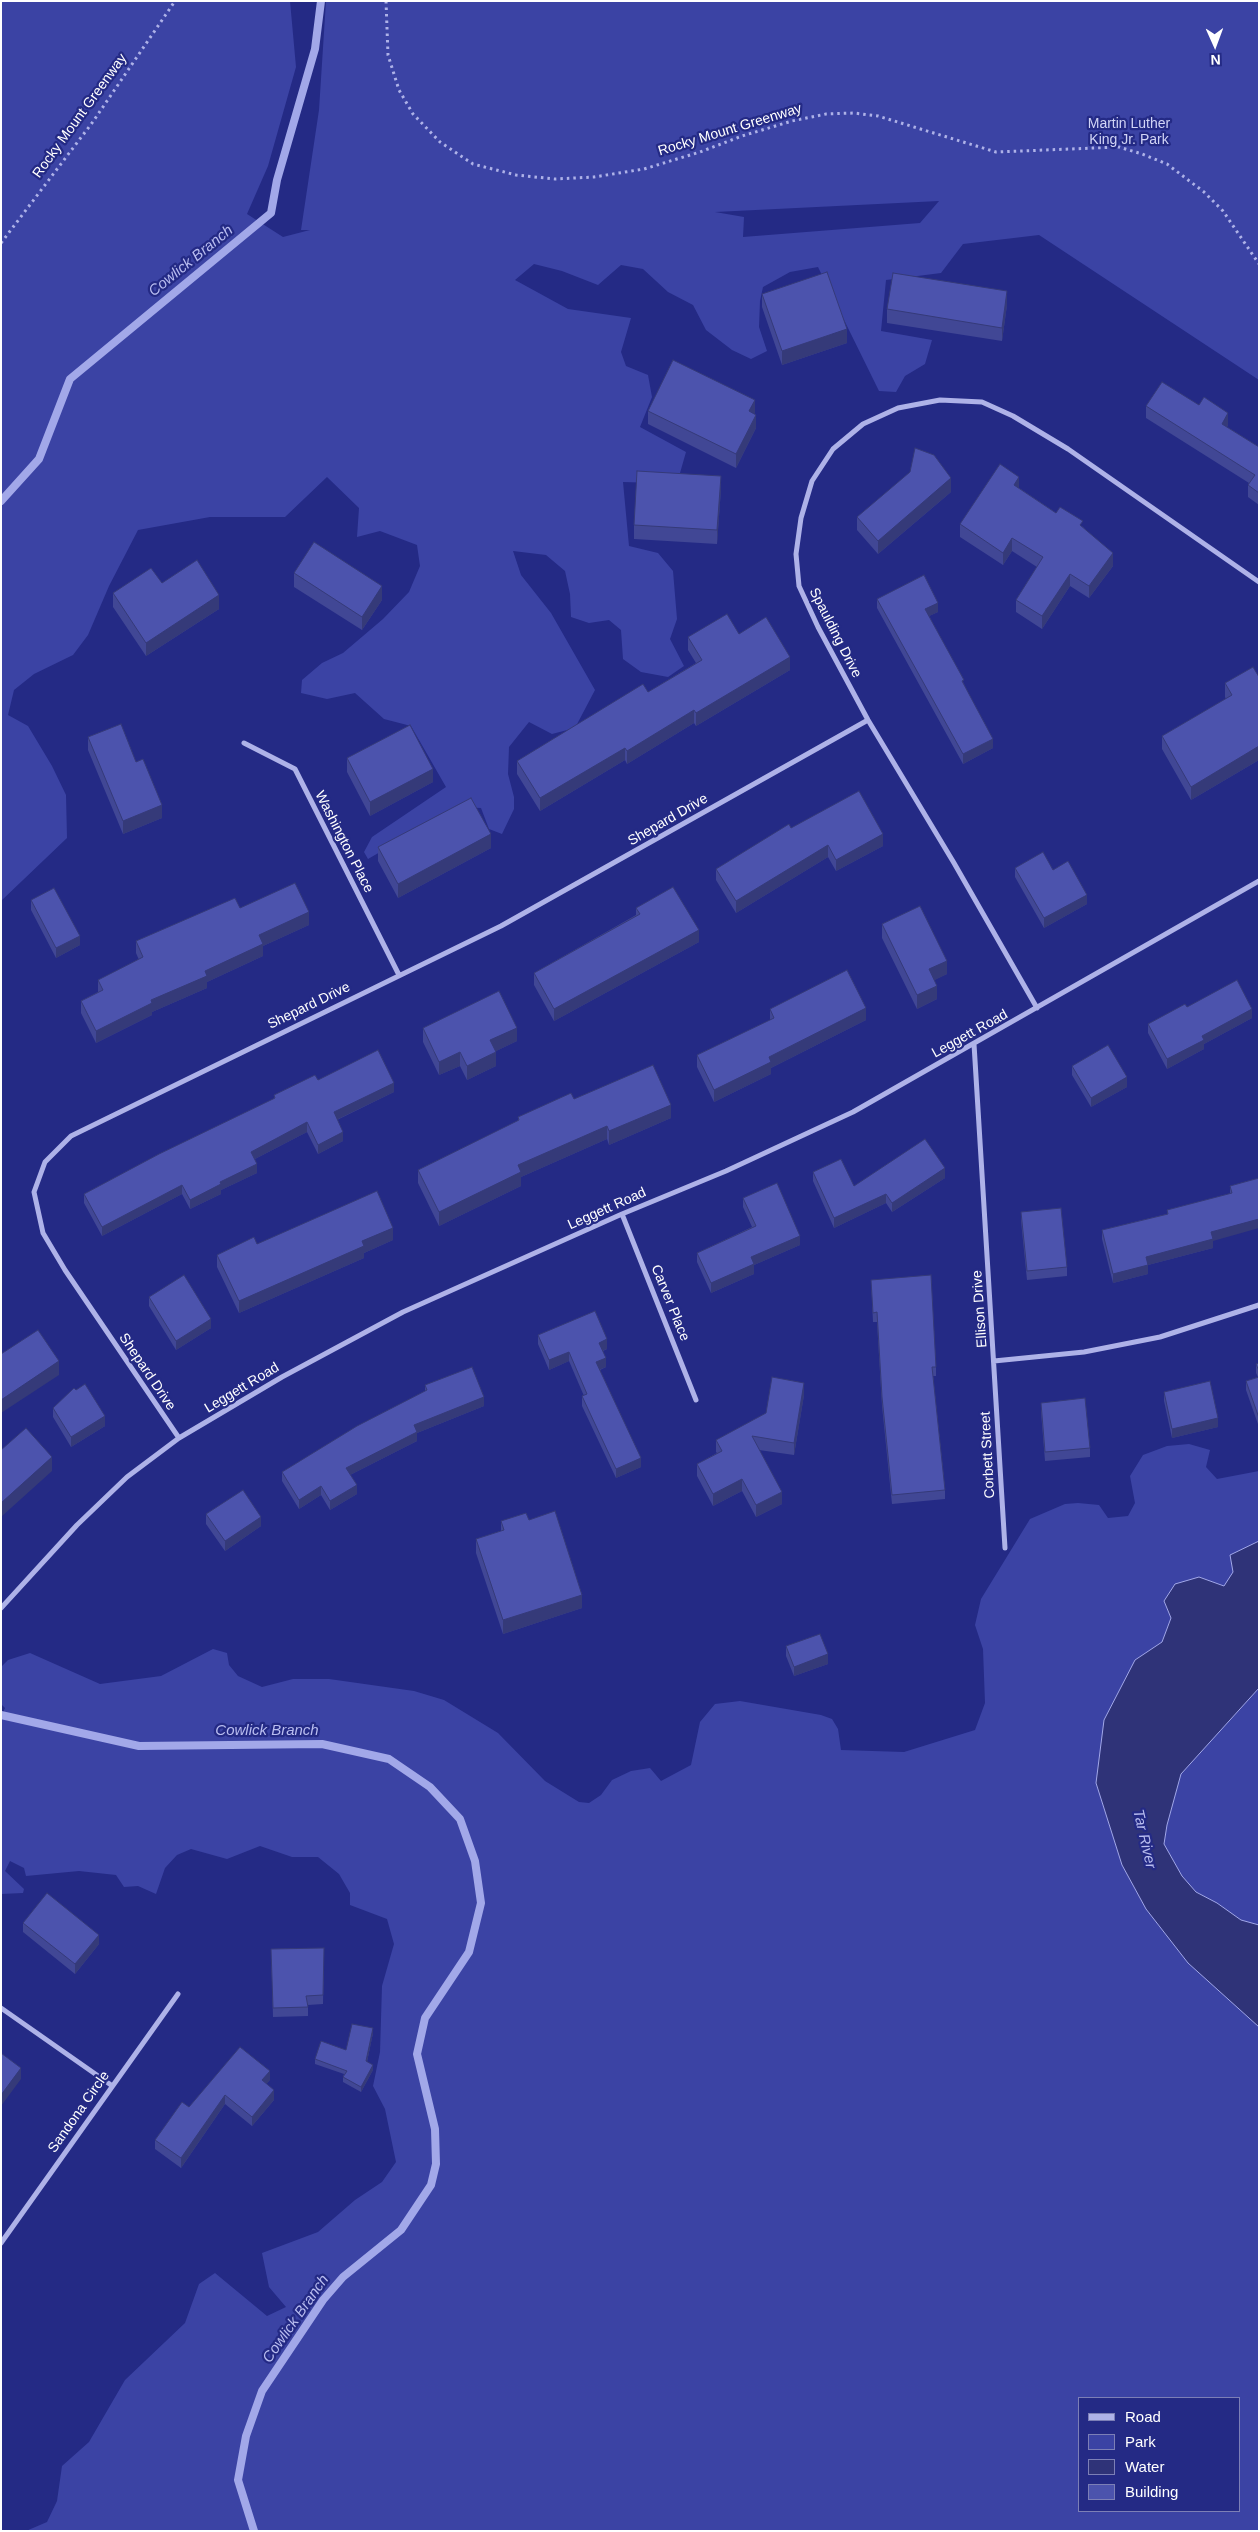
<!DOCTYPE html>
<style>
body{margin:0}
#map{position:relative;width:1260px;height:2532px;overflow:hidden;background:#242a85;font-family:Arial,sans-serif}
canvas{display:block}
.frame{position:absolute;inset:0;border:2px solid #fff;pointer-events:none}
.legend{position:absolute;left:1078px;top:2397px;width:162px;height:115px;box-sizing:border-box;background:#242a85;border:1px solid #7c7fb6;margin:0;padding:6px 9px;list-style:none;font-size:15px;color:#fff}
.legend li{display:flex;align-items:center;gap:10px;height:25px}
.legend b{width:25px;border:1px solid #7c7fb6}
.north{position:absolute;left:1190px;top:20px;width:50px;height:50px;-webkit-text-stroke:4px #242a85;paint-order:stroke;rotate:178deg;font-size:14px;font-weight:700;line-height:20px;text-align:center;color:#fff}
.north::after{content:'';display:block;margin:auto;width:18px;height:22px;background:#fff;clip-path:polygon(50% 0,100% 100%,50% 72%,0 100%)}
</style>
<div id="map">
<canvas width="1260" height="2532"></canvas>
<div class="frame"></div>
<ul class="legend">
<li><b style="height:6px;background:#aeb2e8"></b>Road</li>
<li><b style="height:14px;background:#3b43a4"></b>Park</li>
<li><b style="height:14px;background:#2f3378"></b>Water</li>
<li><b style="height:14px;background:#4c53ad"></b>Building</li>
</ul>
<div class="north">N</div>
</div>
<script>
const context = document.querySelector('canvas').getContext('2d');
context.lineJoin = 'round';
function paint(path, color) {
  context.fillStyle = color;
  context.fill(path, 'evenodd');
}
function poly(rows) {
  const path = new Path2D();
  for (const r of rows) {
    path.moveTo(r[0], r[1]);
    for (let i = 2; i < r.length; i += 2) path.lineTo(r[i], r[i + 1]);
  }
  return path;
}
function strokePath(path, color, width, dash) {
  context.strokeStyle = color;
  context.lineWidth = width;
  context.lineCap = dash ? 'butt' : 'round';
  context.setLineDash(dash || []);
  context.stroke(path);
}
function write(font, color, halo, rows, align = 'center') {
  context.font = font + ' Arial,sans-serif';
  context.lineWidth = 4.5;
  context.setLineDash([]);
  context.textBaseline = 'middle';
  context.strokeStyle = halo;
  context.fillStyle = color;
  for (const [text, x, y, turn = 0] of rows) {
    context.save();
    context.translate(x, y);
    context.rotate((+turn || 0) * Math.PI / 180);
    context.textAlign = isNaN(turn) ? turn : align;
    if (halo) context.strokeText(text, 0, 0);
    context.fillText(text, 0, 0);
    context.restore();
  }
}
const green = poly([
 [1,1,290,1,296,67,268,166,247,214,283,237,310,230,301,230,319,110,326,1,1259,1,1259,380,1039,235,963,244,941,273,886,280,881,331,932,340,925,364,905,376,896,392,879,391,818,267,790,272,763,287,760,301,759,327,767,351,751,359,732,350,706,330,693,305,668,292,643,269,621,265,598,285,562,271,534,264,515,280,568,309,631,318,621,352,626,366,648,375,652,397,640,427,686,452,678,480,657,483,623,482,629,546,658,553,673,571,677,619,670,639,684,666,668,677,641,672,623,659,621,630,609,620,589,623,571,617,570,594,565,571,546,555,513,551,521,575,551,613,595,690,575,728,552,734,529,722,509,747,508,774,514,797,514,809,502,834,489,829,481,808,458,807,368,859,364,852,372,837,446,787,411,726,384,719,355,693,327,699,301,693,302,680,322,663,343,653,383,619,409,592,420,566,417,545,380,531,357,537,359,508,327,477,285,517,210,517,138,530,109,586,88,635,73,655,34,674,14,690,8,715,28,726,52,766,66,795,67,838,1,901],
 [939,201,920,223,743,237,744,217,715,212],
 [1189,1444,1210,1450,1206,1467,1217,1479,1259,1471,1259,1541,1254,1543,1224,1586,1199,1577,1164,1601,1171,1618,1162,1642,1135,1660,1096,1783,1122,1865,1146,1909,1188,1963,1259,2027,1259,2531,26,2531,47,2522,57,2501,62,2466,89,2442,125,2380,185,2323,199,2284,215,2273,267,2316,286,2307,269,2287,262,2253,318,2232,355,2200,382,2182,396,2162,385,2109,373,2086,380,2052,382,1986,394,1944,387,1919,350,1905,350,1893,339,1874,318,1857,292,1857,260,1846,227,1859,191,1849,177,1855,165,1868,156,1894,138,1886,124,1887,116,1875,79,1871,26,1876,24,1868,10,1861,5,1871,24,1889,23,1893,1,1894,1,1717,5,1708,1,1704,1,1667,8,1660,30,1653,100,1684,161,1676,213,1649,227,1653,229,1665,238,1676,262,1687,293,1679,329,1679,414,1691,444,1700,498,1733,545,1781,579,1802,589,1803,601,1795,612,1780,631,1771,650,1768,661,1781,691,1765,700,1722,715,1704,740,1701,821,1715,832,1719,838,1729,841,1750,904,1752,975,1730,985,1703,983,1649,975,1625,981,1599,1030,1519,1065,1504,1078,1503,1099,1505,1108,1518,1128,1516,1135,1503,1130,1476,1143,1455,1167,1446],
 [1079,2398,1239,2398,1239,2511,1079,2511],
 [1259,1688,1259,1925,1241,1920,1217,1903,1196,1892,1182,1876,1164,1844,1167,1825,1181,1774]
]);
const water = poly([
 [1259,1541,1259,1688,1181,1774,1167,1825,1164,1844,1182,1876,1196,1892,1217,1903,1241,1920,1259,1925,1259,2027,1188,1963,1146,1909,1122,1865,1096,1783,1104,1720,1135,1660,1162,1642,1171,1618,1164,1601,1175,1584,1199,1577,1224,1586,1233,1572,1230,1555,1259,1541]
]);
const stream = poly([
 [1,501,39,459,70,379,271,213,277,180,315,49,321,1],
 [1,1715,139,1746,322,1744,389,1759,430,1787,460,1819,475,1861,481,1903,469,1952,425,2018,417,2054,435,2129,436,2164,431,2185,401,2230,343,2277,323,2300,262,2391,246,2436,238,2480,254,2531]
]);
const path = poly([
 [386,1,388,55,399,90,413,114,440,142,473,164,516,175,555,179,594,177,644,169,700,152,742,136,792,121,826,114,854,113,878,116,996,152,1119,147,1142,154,1167,164,1204,192,1223,211,1259,264],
 [1,243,92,123,175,1]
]);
const minor = poly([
 [244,743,295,769,399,975],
 [1037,1008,954,863,868,720,818,627,799,586,796,554,801,518,812,481,833,449,863,424,898,408,940,400,982,402,1013,416,1068,449,1259,582],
 [974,1044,1005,1548],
 [622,1214,696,1400],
 [994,1361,1084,1352,1160,1337,1259,1305],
 [179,1438,65,1270,43,1233,34,1192,45,1162,71,1136,501,926,868,720],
 [1,1608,77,1525,127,1477,179,1438,282,1377,403,1312,622,1214,726,1171,853,1112,1259,881],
 [1,2008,111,2085],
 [1,2243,178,1994]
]);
const wall = poly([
 [762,294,847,343,782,365,762,307],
 [1007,305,1002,341,887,323,887,309],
 [1146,406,1228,425,1227,427,1259,447,1259,505,1248,497,1248,485,1249,483,1146,418],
 [648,411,755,414,756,428,736,468,648,424],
 [1019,488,1056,513,1083,527,1113,566,1089,598,1070,586,1042,629,1016,612,1016,600,1037,567,1012,551,1003,565,960,537,960,524],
 [721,489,717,544,634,539,634,525],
 [951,492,878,554,857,530,857,517],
 [294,573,382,600,362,630,294,587],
 [162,583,219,609,146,656,113,607,113,593],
 [877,599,938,612,929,616,964,684,993,748,963,764,877,608],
 [739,634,790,670,696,726,694,723,627,764,625,760,540,811,517,774,517,761,648,692,696,663,688,650,688,637],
 [1259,677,1259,760,1191,800,1162,749,1162,736,1226,699,1225,697,1225,683],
 [88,737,136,762,162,818,123,834,88,750],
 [347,758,433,782,370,816,347,772],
 [791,828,883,846,836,871,828,857,736,913,716,880,716,869],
 [378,847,491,848,398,898,378,861],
 [1015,868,1053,870,1087,904,1044,928,1015,877],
 [31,900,80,945,56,958,31,910],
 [240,908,309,925,263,946,263,956,207,982,207,988,152,1012,152,1015,96,1043,81,1013,81,1001,98,992,98,980,139,960,136,953,136,941],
 [636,908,699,942,554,1021,534,985,534,973,636,915],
 [882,924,947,974,934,980,937,999,917,1009,882,938],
 [1187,1007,1252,1018,1204,1044,1204,1049,1167,1069,1148,1033,1148,1024],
 [770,1009,866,1020,771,1068,771,1074,714,1102,697,1067,697,1055,770,1020],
 [423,1028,517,1041,496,1051,496,1066,467,1080,460,1066,439,1075,423,1042],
 [1072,1066,1127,1087,1091,1107,1072,1075],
 [318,1080,394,1092,337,1120,343,1141,318,1154,307,1132,255,1159,257,1173,221,1190,221,1194,190,1209,182,1194,102,1236,84,1203,84,1194,274,1099,274,1095],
 [574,1099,671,1118,609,1145,607,1139,521,1177,521,1186,439,1226,418,1183,418,1170,518,1121,518,1117],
 [813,1172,854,1186,945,1178,892,1212,886,1203,834,1228,813,1181],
 [1259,1178,1213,1241,1213,1248,1148,1265,1148,1274,1113,1283,1102,1239,1102,1230,1167,1214,1167,1210,1230,1194,1230,1186],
 [743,1198,800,1245,754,1265,754,1274,711,1293,697,1262,697,1253,752,1227,743,1207],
 [1021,1212,1067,1267,1067,1276,1027,1280,1021,1221],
 [393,1240,364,1253,364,1258,239,1313,217,1267,217,1255,257,1244],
 [871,1280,936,1367,936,1376,933,1376,945,1490,945,1499,892,1504,882,1406,877,1322,873,1322],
 [149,1297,211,1328,176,1350,149,1306],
 [538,1335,607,1349,603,1351,606,1367,600,1370,641,1467,616,1478,582,1406,582,1396,584,1396,569,1361,549,1370,538,1344],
 [1259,1363,1259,1427,1246,1390,1246,1381,1258,1377,1256,1373,1256,1364],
 [425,1385,484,1406,417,1433,417,1441,350,1475,357,1494,330,1510,321,1495,299,1509,282,1481,282,1472,425,1391],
 [76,1390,105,1426,71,1447,53,1417,53,1408],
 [1164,1392,1218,1427,1172,1438,1164,1401],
 [804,1395,794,1455,759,1450,782,1504,756,1517,742,1491,713,1506,697,1476,697,1464,717,1453,716,1452,716,1440],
 [1041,1403,1090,1448,1090,1457,1045,1461,1041,1412],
 [206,1514,261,1526,225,1551,206,1524],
 [529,1520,582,1608,503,1634,476,1553,476,1539,501,1531,501,1521],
 [786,1646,828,1664,794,1676,786,1656],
 [23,1923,99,1944,75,1974,23,1932],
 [324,1948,323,2004,308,2005,308,2016,273,2017,271,1949],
 [373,2033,367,2062,373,2070,361,2092,343,2082,343,2077,344,2074,315,2064,315,2059,346,2050],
 [270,2080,266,2084,274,2100,252,2126,225,2104,181,2168,155,2149,155,2140,189,2107]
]);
const shadedWall = poly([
 [1007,291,1007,305,1002,341,1002,328],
 [847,329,847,343,782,365,782,351],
 [755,400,755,414,749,411],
 [1228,413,1228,425,1222,436,1222,424],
 [756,415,756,428,736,468,736,454],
 [721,476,721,489,717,544,717,530],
 [1019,477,1019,490,1014,485],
 [951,478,951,492,878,554,878,541],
 [1012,538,1012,551,1003,565,1003,553],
 [1113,553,1113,566,1089,598,1089,586],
 [1070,574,1070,586,1042,629,1042,616],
 [382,586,382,600,362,630,362,617],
 [219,595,219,609,146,656,146,643],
 [938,603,938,612,925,618,925,609],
 [790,657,790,670,696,726,696,713],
 [694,710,694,723,627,764,627,751],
 [993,739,993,748,963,764,963,754],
 [1259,746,1259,760,1191,800,1191,787],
 [625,748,625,760,540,811,540,798],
 [433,769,433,782,370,816,370,802],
 [162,805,162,818,123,834,123,821],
 [491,834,491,848,398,898,398,884],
 [883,834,883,846,836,871,836,860],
 [828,845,828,857,736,913,736,901],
 [1087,895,1087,904,1044,928,1044,918],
 [309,912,309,925,263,946,263,956,207,982,207,988,152,1012,152,1015,96,1043,96,1031,205,971,259,935],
 [699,930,699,942,554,1021,554,1009],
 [80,936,80,945,56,958,56,948],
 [947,961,947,974,929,983,929,969],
 [937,986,937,999,917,1009,917,995],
 [866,1008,866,1020,771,1068,771,1074,714,1102,714,1090,769,1057],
 [1252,1009,1252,1018,1204,1044,1204,1049,1167,1069,1167,1059,1202,1036],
 [517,1028,517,1041,490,1054,490,1040],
 [460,1052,460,1066,439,1075,439,1062],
 [496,1052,496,1066,467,1080,467,1066],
 [1127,1077,1127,1087,1091,1107,1091,1098],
 [394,1083,394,1092,334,1121,334,1112],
 [671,1105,671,1118,609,1145,609,1131],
 [307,1122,307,1132,251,1161,251,1152],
 [607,1126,607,1139,521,1177,521,1186,439,1226,439,1212,518,1165],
 [343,1132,343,1141,318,1154,318,1145],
 [257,1164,257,1173,221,1190,221,1194,190,1209,190,1200,220,1182],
 [945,1168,945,1178,892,1212,892,1203],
 [182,1185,182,1194,102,1236,102,1227],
 [886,1194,886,1203,834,1228,834,1218],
 [1259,1219,1259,1228,1213,1241,1213,1248,1148,1265,1148,1274,1113,1283,1113,1274,1146,1257,1211,1232],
 [393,1228,393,1240,364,1253,364,1258,239,1313,239,1301,362,1241],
 [800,1236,800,1245,754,1265,754,1274,711,1293,711,1283,751,1257],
 [211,1319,211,1328,176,1350,176,1341],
 [607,1339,607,1349,599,1352,599,1343],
 [569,1352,569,1361,549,1370,549,1360],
 [606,1358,606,1367,596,1371,596,1362],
 [59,1361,59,1375,1,1413,1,1400],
 [804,1383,804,1395,794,1455,794,1443],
 [484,1397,484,1406,417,1433,417,1441,346,1477,346,1468,414,1425],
 [105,1416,105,1426,71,1447,71,1437],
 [1218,1418,1218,1427,1172,1438,1172,1429],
 [52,1457,52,1471,1,1517,1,1503],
 [641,1458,641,1467,616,1478,616,1469],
 [742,1479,742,1491,713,1506,713,1494],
 [357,1485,357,1494,330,1510,330,1501],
 [321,1486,321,1495,299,1509,299,1500],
 [782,1492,782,1504,756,1517,756,1505],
 [261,1517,261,1526,225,1551,225,1541],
 [582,1595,582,1608,503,1634,503,1620],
 [828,1654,828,1664,794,1676,794,1667],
 [99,1935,99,1944,75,1974,75,1964],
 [373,2028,373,2033,366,2066,366,2061],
 [373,2065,373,2070,361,2092,361,2087],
 [21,2068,21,2079,1,2106,1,2095],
 [270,2071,270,2080,262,2089,262,2080],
 [274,2090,274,2100,252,2126,252,2117],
 [225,2095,225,2104,181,2168,181,2158]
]);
const building = poly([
 [827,272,847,329,782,351,762,294,827,272],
 [893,273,1007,291,1002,328,887,309,893,273],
 [673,360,755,400,749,411,756,415,736,454,648,411,673,360],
 [1162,382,1199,405,1204,397,1228,413,1222,424,1259,447,1259,493,1248,485,1255,475,1146,406,1162,382],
 [915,448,934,455,951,478,878,541,857,517,910,472,915,448],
 [1000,464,1019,477,1014,485,1056,513,1060,507,1083,521,1080,525,1113,553,1089,586,1070,574,1042,616,1016,600,1043,557,1012,538,1003,553,960,524,1000,464],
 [637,471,721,476,717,530,634,525,637,471],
 [314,542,382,586,362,617,294,573,314,542],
 [197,560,219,595,146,643,113,593,151,568,162,583,197,560],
 [924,575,938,603,925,609,964,680,962,681,993,739,963,754,877,599,924,575],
 [727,614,739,634,766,617,790,657,696,713,694,710,627,751,625,748,540,798,517,761,643,684,648,692,702,660,688,637,727,614],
 [1253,667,1259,677,1259,746,1191,787,1162,736,1232,695,1225,683,1253,667],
 [121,724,136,762,143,759,162,805,123,821,88,737,121,724],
 [410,725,433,769,370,802,347,758,410,725],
 [859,791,883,834,836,860,828,845,736,901,716,869,789,824,791,828,859,791],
 [471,798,491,834,398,884,378,847,471,798],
 [1043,852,1053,870,1068,861,1087,895,1044,918,1015,868,1043,852],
 [295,883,309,912,259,935,263,944,205,971,207,976,151,1000,152,1003,96,1031,81,1001,103,990,98,980,143,957,136,941,235,898,240,908,295,883],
 [673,887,699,930,554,1009,534,973,640,914,636,908,673,887],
 [54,888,80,936,56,948,31,900,54,888],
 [920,906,947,961,929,969,937,986,917,995,882,924,920,906],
 [847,970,866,1008,769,1057,771,1062,714,1090,697,1055,774,1018,770,1009,847,970],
 [1237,980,1252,1009,1202,1036,1204,1040,1167,1059,1148,1024,1185,1004,1187,1007,1237,980],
 [499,991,517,1028,490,1040,496,1052,467,1066,460,1052,439,1062,423,1028,499,991],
 [1108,1045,1127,1077,1091,1098,1072,1066,1108,1045],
 [378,1050,394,1083,334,1112,343,1132,318,1145,307,1122,251,1152,257,1164,220,1182,221,1184,190,1200,182,1185,102,1227,84,1194,159,1154,275,1098,274,1095,315,1075,318,1080,378,1050],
 [653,1065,671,1105,609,1131,607,1126,518,1165,521,1172,439,1212,418,1170,519,1120,518,1117,571,1093,574,1099,653,1065],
 [925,1139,945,1168,892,1203,886,1194,834,1218,813,1172,841,1159,854,1186,925,1139],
 [1259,1178,1259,1219,1211,1232,1213,1239,1146,1257,1148,1265,1113,1274,1102,1230,1168,1214,1167,1210,1232,1193,1230,1186,1259,1178],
 [777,1183,800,1236,751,1257,754,1264,711,1283,697,1253,756,1226,743,1198,777,1183],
 [377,1191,393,1228,362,1241,364,1246,239,1301,217,1255,254,1237,257,1244,377,1191],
 [1061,1208,1067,1267,1027,1271,1021,1212,1061,1208],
 [184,1275,211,1319,176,1341,149,1297,184,1275],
 [931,1275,936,1367,932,1367,945,1490,892,1495,882,1397,877,1312,873,1313,871,1280,931,1275],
 [595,1311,607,1339,599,1343,606,1358,596,1362,641,1458,616,1469,582,1396,587,1394,569,1352,549,1360,538,1335,595,1311],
 [38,1330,59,1361,1,1400,1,1354,38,1330],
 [1259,1363,1259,1371,1256,1364,1259,1363],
 [472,1367,484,1397,414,1425,417,1432,346,1468,357,1485,330,1501,321,1486,299,1500,282,1472,357,1426,427,1390,425,1385,472,1367],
 [772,1377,804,1383,794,1443,752,1436,782,1492,756,1505,742,1479,713,1494,697,1464,722,1451,716,1440,766,1413,772,1377],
 [1259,1377,1259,1418,1246,1381,1259,1377],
 [1210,1381,1218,1418,1172,1429,1164,1392,1210,1381],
 [85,1384,105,1416,71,1437,53,1408,74,1388,76,1390,85,1384],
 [1085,1398,1090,1448,1045,1452,1041,1403,1085,1398],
 [26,1428,52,1457,1,1503,1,1450,26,1428],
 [243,1490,261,1517,225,1541,206,1514,243,1490],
 [555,1511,582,1595,503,1620,476,1539,504,1530,501,1521,526,1513,529,1520,555,1511],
 [820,1634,828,1654,794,1667,786,1646,820,1634],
 [47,1893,99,1935,75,1964,23,1923,47,1893],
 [324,1948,323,1995,306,1996,308,2007,273,2008,271,1949,324,1948],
 [352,2024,373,2028,366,2061,373,2065,361,2087,343,2077,347,2071,315,2059,321,2041,346,2050,352,2024],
 [240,2047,270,2071,262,2080,274,2090,252,2117,225,2095,181,2158,155,2140,182,2102,189,2107,240,2047],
 [1,2053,21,2068,1,2095,1,2053]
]);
const streetNames = [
 ["Rocky Mount Greenway",80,116,-54],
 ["Rocky Mount Greenway",730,130,-17],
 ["Spaulding Drive",835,633,63],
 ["Shepard Drive",668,820,-30],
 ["Washington Place",344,842,63],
 ["Shepard Drive",309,1006,-26],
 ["Leggett Road",970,1034,-29],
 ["Leggett Road",607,1209,-24],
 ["Carver Place",670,1303,68],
 ["Ellison Drive",980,1309,-94],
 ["Shepard Drive",147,1372,56],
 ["Leggett Road",242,1388,-31],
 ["Corbett Street",988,1455,-93],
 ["Sandona Circle",79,2112,-55]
];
const parkNames = [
 ["Martin Luther",1129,124],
 ["King Jr. Park",1129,140]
];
const waterNames = [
 ["Cowlick Branch",191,261,-39],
 ["Cowlick Branch",267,1731],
 ["Tar River",1144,1839,77],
 ["Cowlick Branch",296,2319,-55]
];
paint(green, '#3b43a4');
paint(water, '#2f3378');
strokePath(water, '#a2a8e9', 1);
strokePath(stream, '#a2a8e9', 8);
strokePath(path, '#aeb2e8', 3, [2.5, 4]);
strokePath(minor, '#aeb2e8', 5);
paint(wall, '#414795');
paint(shadedWall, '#353a79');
paint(building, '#4c53ad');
strokePath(building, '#353a79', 1);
write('14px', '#fff', '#242a85', streetNames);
write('14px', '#d1d4f6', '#242a85', parkNames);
write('italic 15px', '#b9bdf0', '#242a85', waterNames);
</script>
